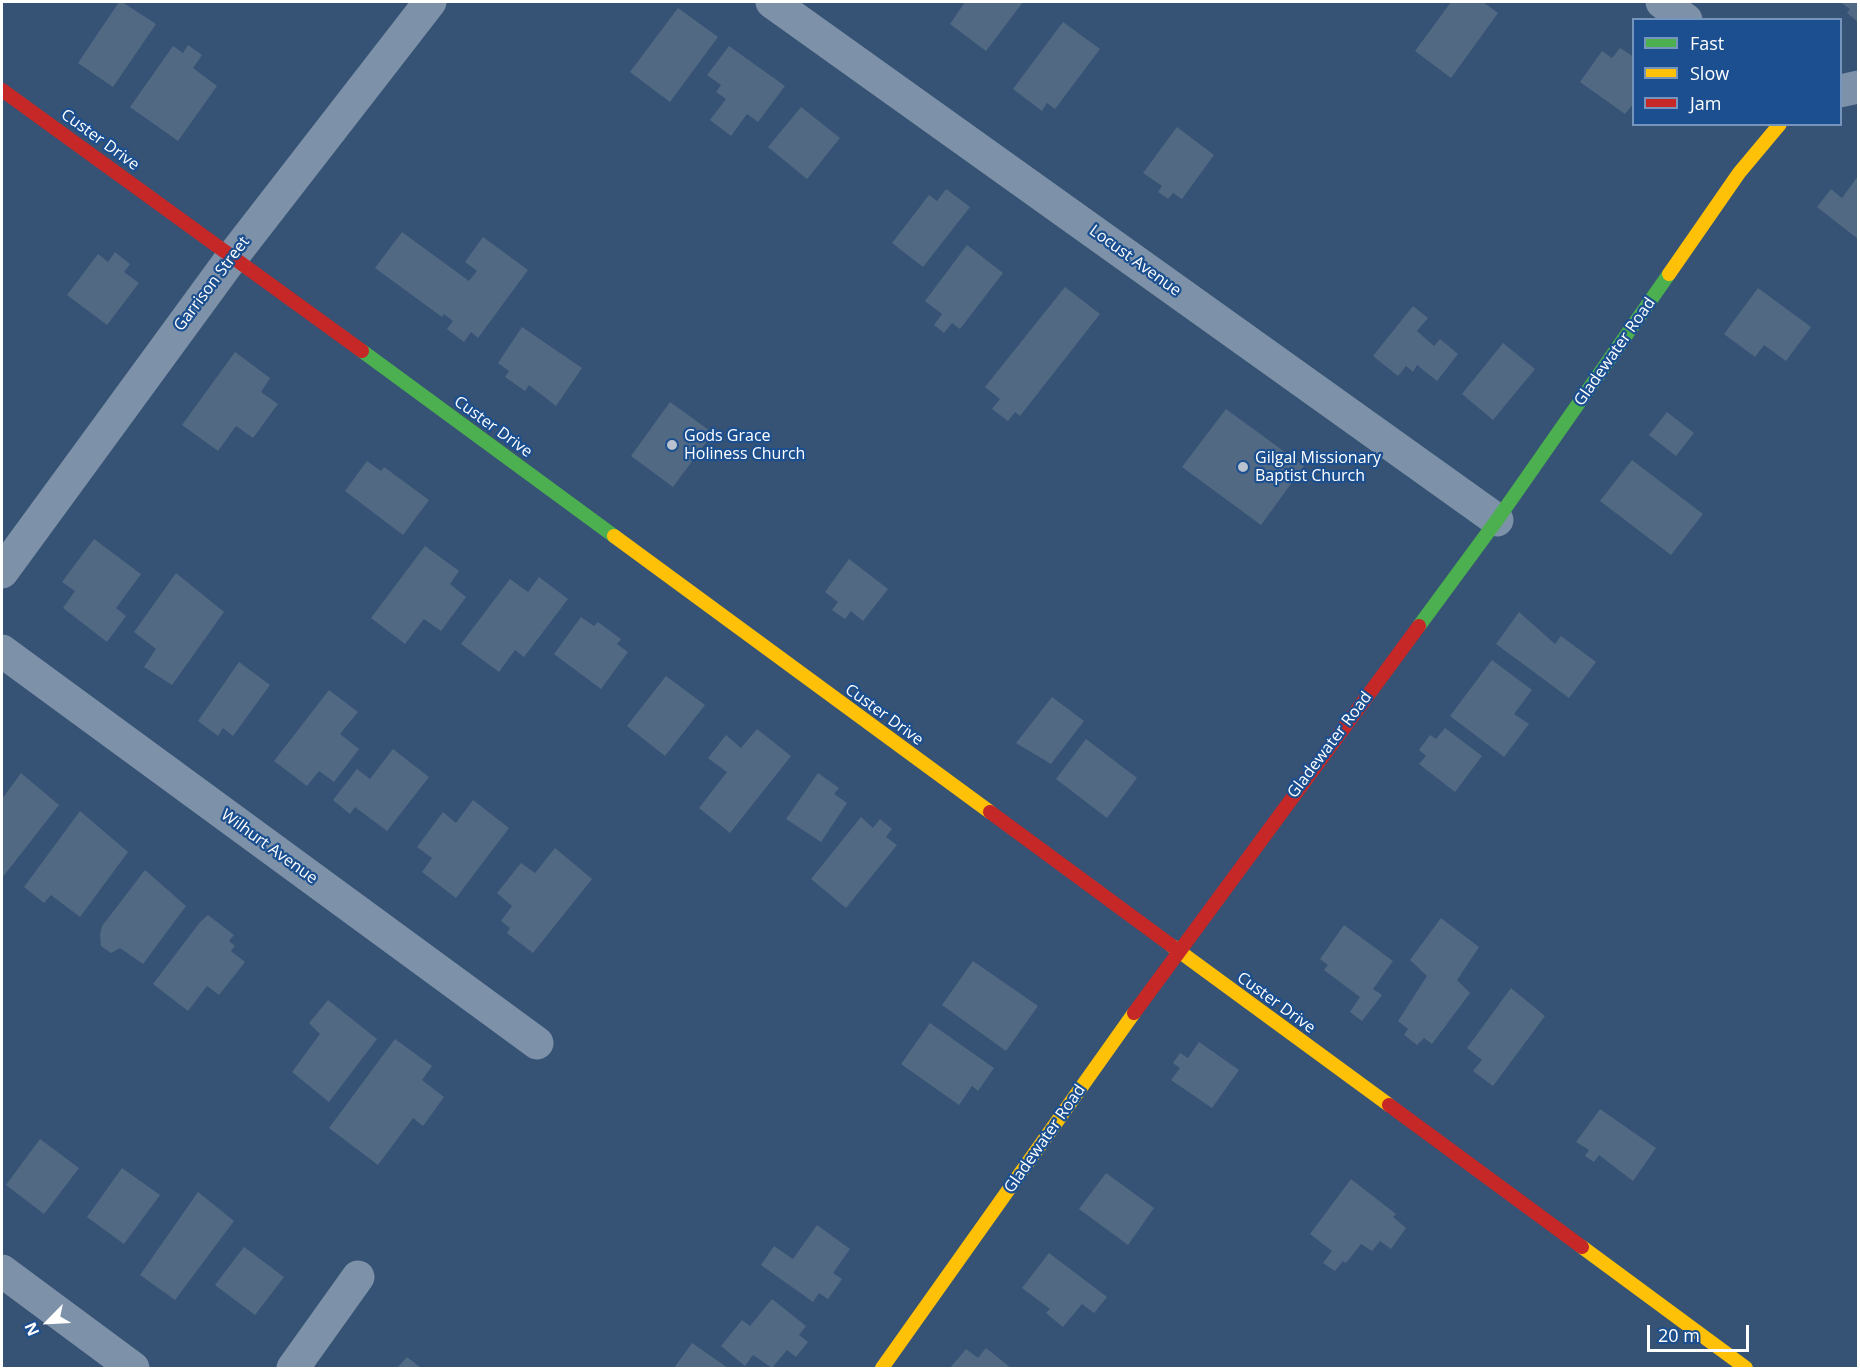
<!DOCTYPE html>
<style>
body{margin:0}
#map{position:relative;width:1860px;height:1370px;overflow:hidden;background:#365274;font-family:"Open Sans",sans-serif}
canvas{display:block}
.frame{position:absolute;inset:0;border:3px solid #fff;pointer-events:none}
.legend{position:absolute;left:1632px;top:18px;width:210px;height:108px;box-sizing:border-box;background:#1b4f8f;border:2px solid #7695bc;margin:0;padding:8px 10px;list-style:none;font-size:18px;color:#fff}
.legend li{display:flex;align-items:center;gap:12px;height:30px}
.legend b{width:30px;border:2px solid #7695bc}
.north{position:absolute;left:18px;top:1292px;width:60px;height:60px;-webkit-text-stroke:4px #1b4f8f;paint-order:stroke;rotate:246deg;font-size:16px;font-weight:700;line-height:24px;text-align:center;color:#fff}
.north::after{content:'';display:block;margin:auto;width:21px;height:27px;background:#fff;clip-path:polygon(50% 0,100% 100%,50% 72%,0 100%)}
.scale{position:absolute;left:1647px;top:1325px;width:102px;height:27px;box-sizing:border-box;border:3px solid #fff;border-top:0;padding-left:8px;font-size:18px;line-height:21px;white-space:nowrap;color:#fff;-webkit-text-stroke:4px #1b4f8f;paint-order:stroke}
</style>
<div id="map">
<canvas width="1860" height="1370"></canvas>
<div class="frame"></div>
<ul class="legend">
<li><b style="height:8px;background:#4caf50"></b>Fast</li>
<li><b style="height:8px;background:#ffc107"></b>Slow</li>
<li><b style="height:8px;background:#c62828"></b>Jam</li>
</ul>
<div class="north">N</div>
<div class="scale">20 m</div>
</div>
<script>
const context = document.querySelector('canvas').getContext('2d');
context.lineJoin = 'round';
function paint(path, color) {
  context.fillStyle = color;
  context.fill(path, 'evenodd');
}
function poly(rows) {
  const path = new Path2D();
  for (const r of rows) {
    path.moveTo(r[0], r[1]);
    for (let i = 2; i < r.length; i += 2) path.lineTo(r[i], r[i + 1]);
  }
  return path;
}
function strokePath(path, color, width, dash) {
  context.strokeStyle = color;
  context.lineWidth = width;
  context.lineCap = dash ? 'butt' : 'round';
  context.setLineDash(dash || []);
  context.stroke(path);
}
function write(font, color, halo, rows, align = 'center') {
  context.font = font + ' "Open Sans",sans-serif';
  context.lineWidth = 4.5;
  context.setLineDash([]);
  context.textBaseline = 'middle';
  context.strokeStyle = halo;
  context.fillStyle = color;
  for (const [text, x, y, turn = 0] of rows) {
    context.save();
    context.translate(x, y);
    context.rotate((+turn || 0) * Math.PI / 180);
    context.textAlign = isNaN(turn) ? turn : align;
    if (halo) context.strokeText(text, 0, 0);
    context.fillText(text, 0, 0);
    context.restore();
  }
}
const building = poly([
 [119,2,122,2,156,24,113,87,78,63],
 [965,2,1023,2,986,51,950,24],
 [1451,2,1483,2,1498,13,1451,78,1415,51],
 [1840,2,1858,2,1858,22,1847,13,1850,9],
 [678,8,718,37,670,102,630,72],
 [1063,22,1100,49,1055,109,1047,103,1042,111,1013,89],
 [188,45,202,55,193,68,217,86,178,141,130,107,173,46,183,53],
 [729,46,785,86,758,122,747,114,731,136,710,120,726,99,716,92,721,85,707,75],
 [1620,48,1634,57,1634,103,1625,114,1580,82,1602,51,1612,58],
 [801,107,840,138,807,179,768,147],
 [1177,127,1214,155,1182,199,1173,193,1168,199,1158,192,1162,186,1143,173],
 [1858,176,1858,239,1817,207,1831,189,1842,198],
 [946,189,970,207,923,267,892,243,929,195,937,201],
 [402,232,469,281,477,271,465,262,483,237,528,270,478,338,471,332,464,342,447,329,453,321,444,314,442,317,375,268],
 [967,245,1003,273,960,329,952,323,944,333,934,325,942,314,925,301],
 [115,252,130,264,124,272,139,283,107,325,67,295,98,254,108,262],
 [1065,287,1100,314,1020,416,1015,412,1008,421,992,409,1000,399,985,387],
 [1758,288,1811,327,1786,361,1764,345,1755,357,1724,334],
 [1413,306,1428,318,1417,331,1434,346,1440,339,1458,354,1437,381,1417,365,1413,372,1406,366,1398,376,1373,356],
 [522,327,582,368,556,406,529,385,525,391,505,377,509,371,498,363],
 [1503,343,1535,369,1493,420,1462,394],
 [235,352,270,378,261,392,278,404,253,438,236,426,218,451,182,425],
 [670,402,713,433,673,487,631,456],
 [1226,409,1304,466,1261,525,1182,467],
 [1667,412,1694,433,1676,456,1649,435],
 [1632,460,1703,514,1671,555,1600,501],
 [367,461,381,471,384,467,429,500,403,535,345,491],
 [94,539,141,574,116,608,126,616,107,642,63,608,75,591,62,582],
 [425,546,459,571,450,584,466,597,441,631,424,619,405,644,371,618],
 [849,559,888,589,863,621,851,611,845,619,832,610,838,602,825,592],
 [176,573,224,612,172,685,144,667,156,649,134,632],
 [539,577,568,599,524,657,515,650,499,672,461,644,510,579,528,592],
 [1519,612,1555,644,1561,636,1596,662,1569,698,1496,644],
 [581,617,594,626,598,622,621,639,617,644,628,652,601,689,554,654],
 [1492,660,1532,690,1514,714,1529,724,1504,757,1450,716],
 [239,662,270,685,233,736,223,728,218,736,198,721],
 [666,676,705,705,665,756,627,726],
 [329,690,358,712,340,734,359,749,334,782,319,771,307,786,274,761],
 [1052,697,1084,721,1051,764,1016,743],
 [1445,728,1482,756,1455,792,1419,764,1426,756,1419,750,1430,735,1436,739],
 [757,729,791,756,730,833,699,808,727,772,708,758,726,735,741,748],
 [1086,739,1137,778,1107,818,1056,779],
 [393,749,429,777,387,831,355,807,350,814,333,800,357,769,370,779],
 [21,773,59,805,2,878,2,799],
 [818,773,839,788,834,794,847,803,821,842,786,819],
 [473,800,509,828,456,898,422,872,432,858,417,847,443,812,456,823],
 [80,811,128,852,80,917,51,895,44,903,24,887],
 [861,817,873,828,880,819,892,829,886,837,897,845,846,908,811,879],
 [555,848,592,879,533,953,507,933,510,928,501,921,512,906,497,893,521,863,535,873],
 [145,870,186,906,143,964,120,948,111,953,101,946,100,935,102,926],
 [208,915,234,935,229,941,235,946,231,951,245,962,219,995,207,986,188,1011,153,984,200,922],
 [1441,918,1479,947,1457,980,1470,993,1432,1044,1424,1038,1417,1045,1404,1035,1408,1029,1398,1021,1427,976,1410,960],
 [1344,925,1393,961,1373,989,1382,995,1362,1021,1350,1012,1360,997,1324,970,1328,965,1320,959],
 [973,961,1038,1006,1006,1051,942,1005],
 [1511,988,1545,1016,1493,1086,1473,1071,1482,1060,1467,1048],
 [328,1000,377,1039,329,1102,292,1072,320,1034,309,1023],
 [930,1023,994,1068,978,1091,972,1086,959,1105,901,1064],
 [395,1039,432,1066,422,1080,444,1097,423,1126,413,1118,378,1165,329,1128],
 [1199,1042,1239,1070,1212,1108,1171,1080,1180,1068,1173,1063,1180,1053,1188,1058],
 [1600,1109,1656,1148,1633,1181,1599,1155,1594,1162,1585,1156,1589,1150,1576,1142],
 [40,1139,79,1168,44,1214,6,1185],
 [122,1168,160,1195,124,1244,87,1217],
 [1106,1173,1154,1208,1128,1245,1079,1209],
 [1351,1179,1396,1214,1393,1217,1406,1228,1391,1249,1380,1241,1372,1251,1361,1244,1346,1263,1343,1261,1335,1271,1323,1263,1332,1251,1310,1234],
 [198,1192,234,1221,175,1300,140,1275],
 [817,1225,850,1249,833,1273,842,1279,828,1299,819,1293,813,1302,761,1265,774,1246,793,1259],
 [244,1247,284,1277,255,1315,215,1285],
 [1049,1253,1107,1297,1094,1313,1082,1304,1063,1327,1046,1313,1050,1309,1022,1288],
 [772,1299,806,1326,799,1335,808,1342,796,1357,787,1350,772,1368,753,1355,745,1366,721,1346,742,1320,750,1326],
 [692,1343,728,1368,674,1368],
 [986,1348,1011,1368,950,1368,966,1349,978,1358],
 [407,1357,421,1368,397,1368]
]);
const street = poly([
 [772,2,1497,520],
 [1662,2,1686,20],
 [1840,91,1858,87],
 [2,572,233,256,430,2],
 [2,651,537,1043],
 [2,1271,133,1368],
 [293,1368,358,1277]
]);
const fast = poly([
 [362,351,614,536],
 [1419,626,1497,520,1669,274]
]);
const slow = poly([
 [1669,274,1739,173,1780,124],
 [614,536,990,812],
 [1172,946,1389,1105],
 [1582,1247,1746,1368],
 [882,1368,1134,1013]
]);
const jam = poly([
 [2,90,362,351],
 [990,812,1172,946],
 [1134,1013,1419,626],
 [1389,1105,1582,1247]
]);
const markers = [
 [672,445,6,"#b9c2ce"],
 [1243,467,6,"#b9c2ce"]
];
const streetNames = [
 ["Custer Drive",100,140,36],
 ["Locust Avenue",1135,261,36],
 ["Garrison Street",212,284,-53],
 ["Gladewater Road",1615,352,-55],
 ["Custer Drive",493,427,36],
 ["Custer Drive",884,715,36],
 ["Gladewater Road",1330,745,-53],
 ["Wilhurt Avenue",269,847,36],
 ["Custer Drive",1276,1003,36],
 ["Gladewater Road",1045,1139,-55]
];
const poiNames = [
 ["Gods Grace",684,436],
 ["Holiness Church",684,454],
 ["Gilgal Missionary",1255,458],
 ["Baptist Church",1255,476]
];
paint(building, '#526984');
strokePath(street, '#7d92a8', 33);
strokePath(fast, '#4caf50', 14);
strokePath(slow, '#ffc107', 14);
strokePath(jam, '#c62828', 14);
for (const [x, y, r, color] of markers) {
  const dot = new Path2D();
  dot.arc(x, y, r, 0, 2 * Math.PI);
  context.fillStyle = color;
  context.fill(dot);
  strokePath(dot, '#1b4f8f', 2);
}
write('16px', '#fff', '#1b4f8f', streetNames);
write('16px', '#fff', '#1b4f8f', poiNames, 'left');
</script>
